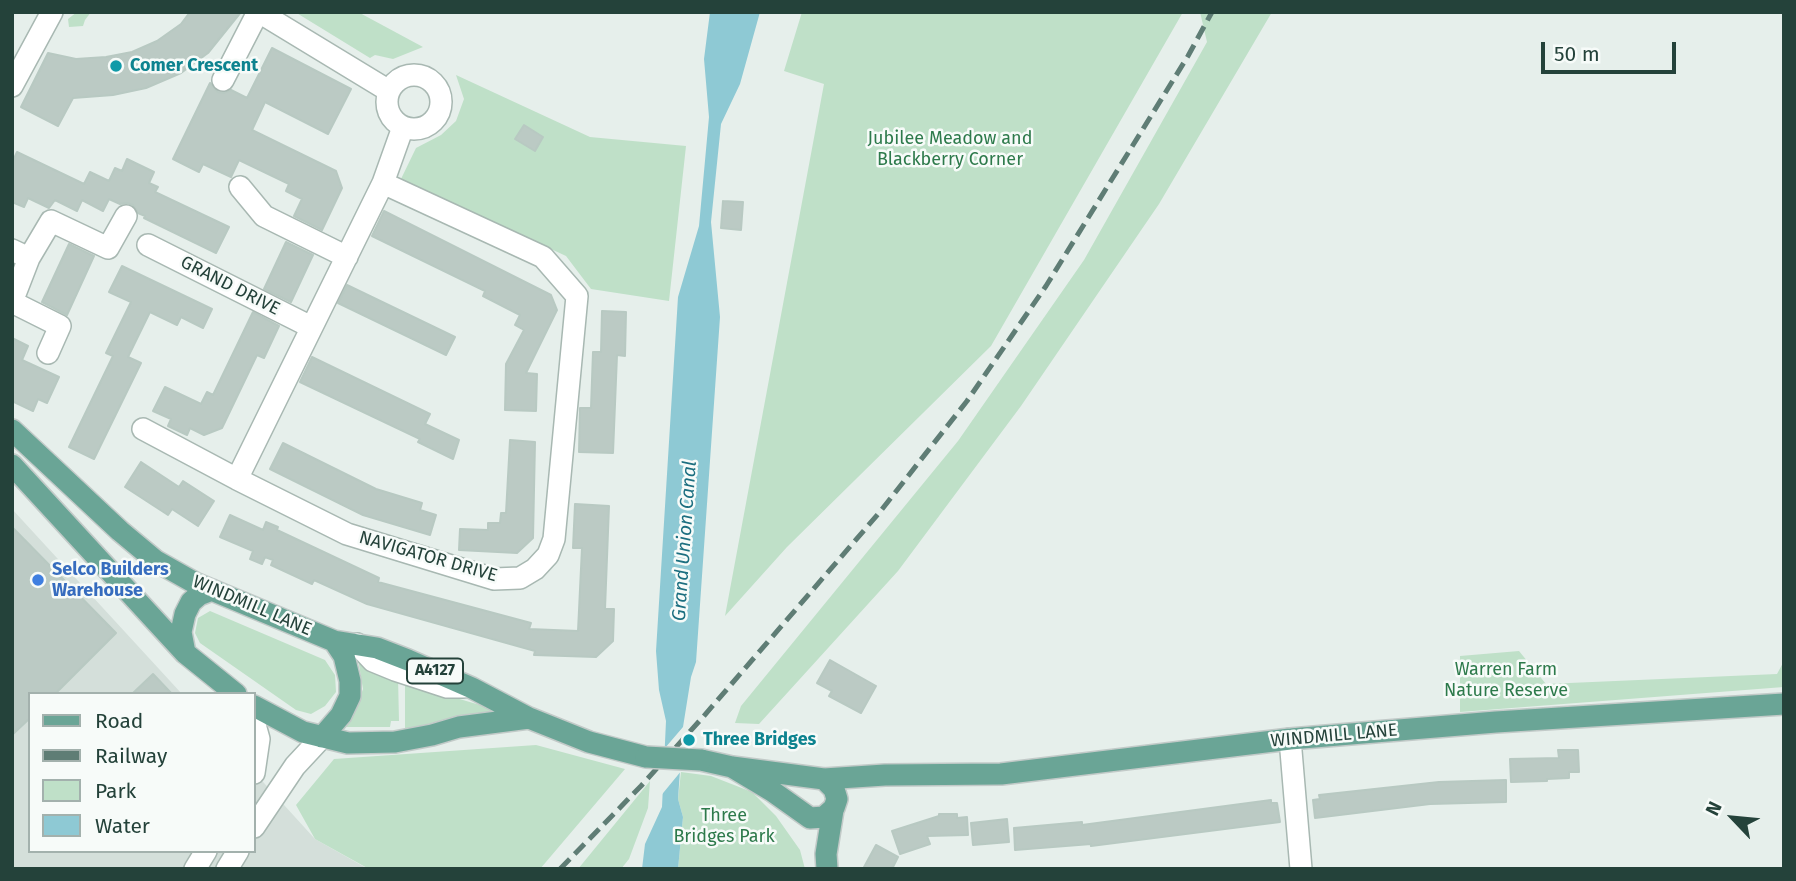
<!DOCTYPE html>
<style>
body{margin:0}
#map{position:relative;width:1796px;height:881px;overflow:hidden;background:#e6efeb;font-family:"Fira Sans",sans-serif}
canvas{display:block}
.frame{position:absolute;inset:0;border:14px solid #24423a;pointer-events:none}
.legend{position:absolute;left:28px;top:692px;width:228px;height:161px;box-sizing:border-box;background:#f7fbf9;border:2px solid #a3b1ad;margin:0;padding:9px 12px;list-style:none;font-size:21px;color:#24423a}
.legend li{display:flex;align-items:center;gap:14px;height:35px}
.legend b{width:35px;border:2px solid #a3b1ad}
.north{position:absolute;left:1698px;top:783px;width:70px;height:70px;-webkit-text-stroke:5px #f7fbf9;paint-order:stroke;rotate:296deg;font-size:19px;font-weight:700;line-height:28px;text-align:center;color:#24423a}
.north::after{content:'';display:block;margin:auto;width:24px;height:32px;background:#24423a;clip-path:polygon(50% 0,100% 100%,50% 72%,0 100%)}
.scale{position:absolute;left:1541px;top:42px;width:135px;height:32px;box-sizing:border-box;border:4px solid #24423a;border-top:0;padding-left:9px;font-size:21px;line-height:24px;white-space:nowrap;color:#24423a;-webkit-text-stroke:5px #f7fbf9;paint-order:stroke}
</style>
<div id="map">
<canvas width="1796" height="881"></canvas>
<div class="frame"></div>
<ul class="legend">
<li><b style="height:9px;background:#6aa596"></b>Road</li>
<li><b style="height:9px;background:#5f7d75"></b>Railway</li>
<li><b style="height:19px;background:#bfe0c8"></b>Park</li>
<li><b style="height:19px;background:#8ec9d4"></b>Water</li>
</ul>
<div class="north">N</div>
<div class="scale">50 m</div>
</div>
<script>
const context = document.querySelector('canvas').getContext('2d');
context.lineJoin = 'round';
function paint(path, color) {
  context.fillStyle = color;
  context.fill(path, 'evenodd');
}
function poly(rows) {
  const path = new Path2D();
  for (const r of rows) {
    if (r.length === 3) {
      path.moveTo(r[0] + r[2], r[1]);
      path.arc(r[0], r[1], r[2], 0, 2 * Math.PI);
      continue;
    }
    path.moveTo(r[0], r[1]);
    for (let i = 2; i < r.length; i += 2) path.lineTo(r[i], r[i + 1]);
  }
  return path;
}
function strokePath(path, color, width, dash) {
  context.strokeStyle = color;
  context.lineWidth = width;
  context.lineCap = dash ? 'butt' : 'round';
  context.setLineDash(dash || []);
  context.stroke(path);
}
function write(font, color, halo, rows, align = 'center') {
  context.font = font + ' "Fira Sans",sans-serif';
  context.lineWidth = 5;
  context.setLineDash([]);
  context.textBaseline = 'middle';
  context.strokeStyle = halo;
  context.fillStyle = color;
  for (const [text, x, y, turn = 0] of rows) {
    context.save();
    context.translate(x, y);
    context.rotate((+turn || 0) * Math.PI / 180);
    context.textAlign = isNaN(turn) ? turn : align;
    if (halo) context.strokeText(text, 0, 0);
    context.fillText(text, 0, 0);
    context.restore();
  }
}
const built = poly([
 [12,509,182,694,30,694,30,851,254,851,254,772,315,839,368,869,12,869]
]);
const green = poly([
 [77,12,91,12,85,20,83,26,69,27,68,19],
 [295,12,358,12,423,47,393,59,375,55,370,58],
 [802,12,1183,12,991,346,787,547,725,616,824,84,784,71],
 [1200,12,1272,12,1159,204,1021,406,898,571,759,724,735,723,741,706,958,441,1084,260,1207,42],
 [456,75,590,137,686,146,669,301,591,289,566,256,401,179,416,148,441,135,456,121,464,99],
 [210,611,325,660,335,675,336,692,325,706,311,714,296,710,200,643,195,633,198,618],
 [1519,651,1546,684,1777,674,1784,661,1784,687,1460,712,1460,656],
 [358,659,398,677,399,721,391,721,390,727,345,727,355,712,363,689],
 [405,683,497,710,498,714,467,714,405,730],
 [536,745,625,769,540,869,369,869,315,839,296,805,334,759],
 [681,772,711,776,752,792,776,816,800,850,805,869,678,869,683,817,678,799],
 [650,781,648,808,629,859,621,869,578,869]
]);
const water = poly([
 [710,12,760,12,740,84,721,124,711,222,720,317,696,662,691,677,683,727,678,799,683,817,678,869,642,869,645,844,662,807,666,721,659,690,656,651,678,297,699,226,709,117,704,59]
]);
const pier = poly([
 [683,727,685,770,682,770,659,798,662,747,665,748]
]);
const building = poly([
 [190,12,241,12,208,53,181,73,146,88,113,95,73,98,58,126,21,107,48,53,76,59,106,57,132,52,157,41,181,24,190,12],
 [272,48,351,89,328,134,265,102,252,130,336,171,342,188,322,230,294,216,302,199,286,191,289,184,239,160,231,177,203,164,199,172,173,159,210,83,218,92,224,93,231,90,247,98,272,48],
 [524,125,543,137,535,151,515,139,524,125],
 [17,152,84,184,90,172,109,181,115,168,122,171,127,159,154,172,149,183,158,187,155,192,229,227,216,253,144,218,145,216,138,213,133,205,127,203,120,204,109,199,103,211,82,200,77,211,55,200,49,208,28,198,24,207,12,202,12,163,17,152],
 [723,201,743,202,741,230,721,228,723,201],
 [384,211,551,295,557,310,526,373,537,374,536,411,505,410,506,364,524,330,515,325,520,315,483,296,485,291,372,236,384,211],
 [286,242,313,255,291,302,264,289,286,242],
 [69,244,94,256,67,315,42,302,69,244],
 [122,266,212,309,203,328,181,317,177,325,150,312,128,357,141,363,94,459,69,447,113,356,106,353,131,302,109,292,122,266],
 [347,285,455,337,446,355,338,303,347,285],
 [602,311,626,312,625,356,617,355,613,453,579,452,580,408,591,408,593,352,601,352,602,311],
 [253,312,279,326,264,358,257,355,222,428,204,435,190,428,187,435,168,426,171,419,153,411,165,387,201,404,207,392,213,395,253,312],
 [12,338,28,346,22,360,59,377,47,403,38,399,33,411,12,401,12,338],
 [312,357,430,414,425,424,459,440,453,459,418,442,420,439,300,382,312,357],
 [510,440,535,442,533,538,517,553,459,550,460,529,488,530,488,523,500,523,501,513,506,513,510,440],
 [283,443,376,489,422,503,420,510,436,515,430,535,363,515,270,469,283,443],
 [141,462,179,487,183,481,214,501,198,526,172,509,168,515,125,487,141,462],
 [575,504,609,506,605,609,614,609,613,641,596,657,534,655,535,651,367,604,314,580,312,584,271,565,273,560,265,557,262,564,250,559,253,551,220,537,230,515,263,530,266,522,278,527,277,530,379,578,378,582,531,623,529,629,578,631,582,548,573,548,575,504],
 [12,527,116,633,55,694,30,694,30,718,12,735,12,527],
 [830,660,876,686,861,713,829,696,832,691,817,683,830,660],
 [153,674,172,694,132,694,153,674],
 [1558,750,1578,750,1579,772,1569,772,1569,778,1547,779,1547,781,1511,782,1510,759,1559,758,1558,750],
 [1506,780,1506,802,1430,804,1315,818,1313,800,1320,799,1319,795,1439,782,1506,780],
 [1271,800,1271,803,1277,803,1280,822,1091,846,1091,844,1015,850,1014,828,1082,822,1082,825,1271,800],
 [939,814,957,814,957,818,967,817,968,835,927,836,930,844,900,854,892,831,939,816,939,814],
 [1007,819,1009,842,973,845,971,823,1007,819],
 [876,845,898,857,892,869,863,869,876,845]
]);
const minor = poly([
 [259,12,389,91],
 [414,102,27],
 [223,80,258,12],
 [12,86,52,12],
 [383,183,543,257,577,296,554,539,548,555,535,569,520,578,494,579,347,534,237,479,383,183,403,127],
 [240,187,264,216,347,257],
 [148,245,311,327],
 [12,250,29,258,51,221,108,248,126,216],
 [12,302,60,326,48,353],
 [12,302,29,258],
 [143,429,237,479],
 [357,644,373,661,395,670,447,687,463,687],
 [254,721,259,739,254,773],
 [1290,739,1301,869],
 [254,827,295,766,322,737],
 [195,869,206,851],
 [227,869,238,851]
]);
const major = poly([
 [12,430,120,531,156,561,195,583,334,641,377,648,408,660,472,688,529,718,589,742,646,757],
 [12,465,185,653,236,694],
 [185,653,181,632,185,614,191,602,199,595,212,590],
 [254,706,303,732,348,743,395,742,432,735,459,727,529,718],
 [322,737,341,715,350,696,350,681,344,656,334,641],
 [701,760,732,767,824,779,834,789,837,799,834,808,824,817,810,818,772,791,732,767],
 [824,779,885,775,1001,774,1290,739,1496,722,1784,704],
 [827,869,826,854,833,810]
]);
const rail = poly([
 [560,869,641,786,703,717,879,513,967,401,1046,286,1188,56,1212,12]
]);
const majorBridge = poly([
 [646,757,701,760]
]);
const markers = [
 [116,66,7,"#0f9aa8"],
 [38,580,7,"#3f7fe0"],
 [689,740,7,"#0f9aa8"]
];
const shields = [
 [435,671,56]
];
const shieldNames = [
 ["A4127",435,671]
];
const cultureNames = [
 ["Comer Crescent",130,66],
 ["Three Bridges",703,740]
];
const parkNames = [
 ["Jubilee Meadow and",950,139],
 ["Blackberry Corner",950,160],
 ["Warren Farm",1506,670],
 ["Nature Reserve",1506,691],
 ["Three",724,816],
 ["Bridges Park",724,837]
];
const streetNames = [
 ["GRAND DRIVE",230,286,27],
 ["NAVIGATOR DRIVE",428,557,16],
 ["WINDMILL LANE",252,606,23],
 ["WINDMILL LANE",1334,736,-5]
];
const shopNames = [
 ["Selco Builders",52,570],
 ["Warehouse",52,591]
];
const waterNames = [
 ["Grand Union Canal",685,541,-86]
];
paint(built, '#d4dfda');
paint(green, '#bfe0c8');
paint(water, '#8ec9d4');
paint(pier, '#e6efeb');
paint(building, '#bbcac4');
strokePath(building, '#b8c9c2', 2);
strokePath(minor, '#a8b8b2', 24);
strokePath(major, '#c2cac8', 24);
strokePath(minor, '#fff', 21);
strokePath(major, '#6aa596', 21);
strokePath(rail, '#5f7d75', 5, [14, 7]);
strokePath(majorBridge, '#c2cac8', 24, []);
strokePath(majorBridge, '#6aa596', 21);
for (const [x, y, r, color] of markers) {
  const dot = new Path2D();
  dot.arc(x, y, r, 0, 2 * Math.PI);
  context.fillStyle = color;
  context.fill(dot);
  strokePath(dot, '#f7fbf9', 2.5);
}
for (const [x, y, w] of shields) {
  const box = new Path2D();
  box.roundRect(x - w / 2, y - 12.5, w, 25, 5);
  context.fillStyle = '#f7fbf9';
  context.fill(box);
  strokePath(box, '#24423a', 2);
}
write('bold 16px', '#24423a', null, shieldNames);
write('bold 18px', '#0d838f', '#f7fbf9', cultureNames, 'left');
write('18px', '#2d7a4b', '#f7fbf9', parkNames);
write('18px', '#24423a', '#f7fbf9', streetNames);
write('bold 18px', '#366cbe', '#f7fbf9', shopNames, 'left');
write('italic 19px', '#1c6f80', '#f7fbf9', waterNames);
</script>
